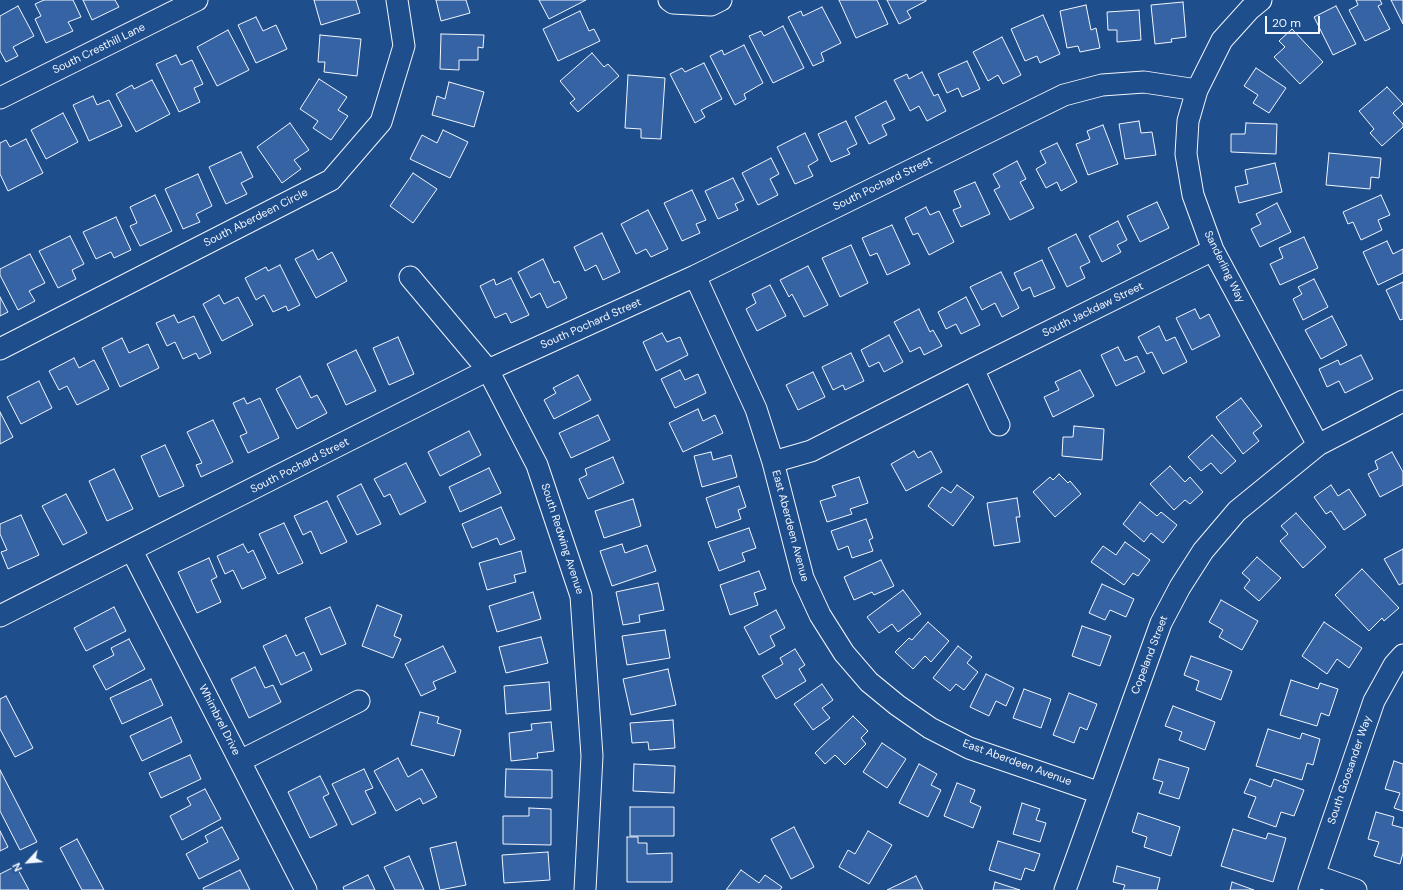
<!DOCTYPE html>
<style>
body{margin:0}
#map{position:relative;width:1403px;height:890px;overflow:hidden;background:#1f4e8c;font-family:"DM Sans",sans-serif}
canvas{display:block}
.north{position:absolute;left:8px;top:842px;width:40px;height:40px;-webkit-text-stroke:3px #1f4e8c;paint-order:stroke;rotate:244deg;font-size:11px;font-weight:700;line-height:16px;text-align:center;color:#f2f6ff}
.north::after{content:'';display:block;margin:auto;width:14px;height:18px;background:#f2f6ff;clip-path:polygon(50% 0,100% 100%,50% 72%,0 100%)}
.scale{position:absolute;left:1265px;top:16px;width:55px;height:18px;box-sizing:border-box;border:2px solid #f2f6ff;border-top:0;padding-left:5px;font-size:12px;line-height:14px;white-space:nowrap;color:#f2f6ff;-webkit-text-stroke:3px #1f4e8c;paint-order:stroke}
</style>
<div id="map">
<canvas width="1403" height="890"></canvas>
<div class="north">N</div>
<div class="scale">20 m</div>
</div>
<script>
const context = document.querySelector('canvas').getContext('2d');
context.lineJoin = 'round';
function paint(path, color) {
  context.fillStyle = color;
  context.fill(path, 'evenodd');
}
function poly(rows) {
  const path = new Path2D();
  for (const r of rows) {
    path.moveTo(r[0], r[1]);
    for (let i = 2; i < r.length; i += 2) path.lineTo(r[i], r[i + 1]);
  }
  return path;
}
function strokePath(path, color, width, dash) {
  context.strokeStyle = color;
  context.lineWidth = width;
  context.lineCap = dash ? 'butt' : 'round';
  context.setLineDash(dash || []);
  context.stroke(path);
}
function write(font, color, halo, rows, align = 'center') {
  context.font = font + ' "DM Sans",sans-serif';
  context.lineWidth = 3;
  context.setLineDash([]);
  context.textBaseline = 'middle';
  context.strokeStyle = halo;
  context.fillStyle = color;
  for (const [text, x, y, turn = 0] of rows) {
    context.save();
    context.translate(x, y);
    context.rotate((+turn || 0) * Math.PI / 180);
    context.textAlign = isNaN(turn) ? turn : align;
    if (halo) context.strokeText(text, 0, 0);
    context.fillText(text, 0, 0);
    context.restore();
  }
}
const building = poly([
 [44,0,73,0,81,17,68,22,73,31,46,43,35,19,41,16,35,4,44,0],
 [83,0,115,0,119,7,92,20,83,0],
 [314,0,356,0,360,13,321,25,314,0],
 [436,0,466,0,470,13,441,21,436,0],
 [539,0,586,0,549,19,539,0],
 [839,0,877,0,888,24,856,38,839,0],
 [887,0,926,0,926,1,907,11,911,18,899,24,887,0],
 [1356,0,1380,0,1382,4,1378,6,1390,29,1365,41,1349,10,1358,5,1356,0],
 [1391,0,1403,0,1403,24,1391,0],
 [1183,2,1186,37,1171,39,1172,42,1155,44,1151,5,1183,2],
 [1086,5,1091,30,1096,28,1100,48,1080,52,1078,46,1067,48,1060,11,1086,5],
 [18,6,34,36,13,47,18,56,6,62,0,51,0,16,18,6],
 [1336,6,1356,44,1333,55,1314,17,1336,6],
 [822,7,841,43,821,53,824,61,813,66,788,17,801,11,803,16,822,7],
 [1139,10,1141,40,1117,42,1117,30,1108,30,1107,12,1139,10],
 [580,11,589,31,594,29,600,41,558,61,543,29,580,11],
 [1043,15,1060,54,1040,63,1037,56,1025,61,1011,29,1043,15],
 [256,17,263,31,276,25,287,49,256,63,238,25,256,17],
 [783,26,804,68,773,83,749,36,761,31,764,36,783,26],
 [1292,29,1323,62,1300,84,1274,57,1285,47,1279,41,1292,29],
 [228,30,249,70,217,86,197,47,228,30],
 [441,34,484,35,483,48,478,47,478,60,459,60,459,70,440,69,441,34],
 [320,35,361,39,357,76,324,72,325,62,318,62,320,35],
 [1002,37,1021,75,1003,84,998,75,988,81,973,52,1002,37],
 [744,45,763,83,744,94,746,99,735,105,710,56,722,50,724,55,744,45],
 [592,53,604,67,608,64,619,76,578,112,570,103,575,99,560,81,592,53],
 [176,55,181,65,192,60,203,84,194,88,200,102,179,112,156,64,176,55],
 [967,61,980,89,962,97,958,88,947,93,938,74,967,61],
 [704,63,722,99,701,110,705,117,695,123,670,74,682,68,685,72,704,63],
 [1256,68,1286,88,1269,113,1253,103,1258,95,1244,86,1256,68],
 [922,72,934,96,938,94,946,111,927,121,919,106,910,111,894,80,907,74,909,79,922,72],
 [628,75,665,78,661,139,641,138,641,129,625,128,628,75],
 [319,79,347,97,338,110,348,116,331,140,313,128,318,121,300,109,319,79],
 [152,80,170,114,136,132,116,94,132,85,134,89,152,80],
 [449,82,484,92,474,127,432,115,437,96,445,99,449,82],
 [1387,87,1403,104,1393,113,1403,124,1403,127,1382,146,1370,133,1374,129,1359,111,1387,87],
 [93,96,97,105,109,100,122,126,89,141,73,105,93,96],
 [886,101,895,119,882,125,887,135,869,144,855,117,886,101],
 [63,113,78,142,46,159,31,130,63,113],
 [846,121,857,144,847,149,850,154,831,162,818,134,846,121],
 [1139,121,1141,133,1152,132,1156,155,1125,159,1119,124,1139,121],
 [290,123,309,150,294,160,301,169,282,183,257,147,290,123],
 [1246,123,1277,124,1276,154,1231,152,1231,134,1245,134,1246,123],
 [1103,125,1118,164,1088,175,1076,144,1090,139,1087,131,1103,125],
 [443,130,468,142,450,178,410,159,422,135,437,143,443,130],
 [805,133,818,160,808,166,813,176,795,184,777,147,805,133],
 [26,139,43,173,8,191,0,174,0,143,6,140,10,147,26,139],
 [1057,143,1077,182,1061,191,1057,182,1046,188,1036,169,1046,163,1040,151,1057,143],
 [241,152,253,177,241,183,247,194,226,204,209,167,241,152],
 [1329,153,1381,158,1379,178,1371,177,1370,189,1326,185,1329,153],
 [771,158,779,174,770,179,778,195,758,205,742,173,771,158],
 [1017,161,1026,179,1020,182,1034,208,1010,220,994,190,1000,187,993,174,1017,161],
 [1275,163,1282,192,1239,203,1235,187,1248,184,1245,170,1275,163],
 [413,173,437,189,413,223,390,206,413,173],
 [198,174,212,206,196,214,200,222,183,229,165,189,198,174],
 [733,178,744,200,735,204,738,210,718,219,705,191,733,178],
 [975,182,990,214,961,227,953,210,961,207,954,191,975,182],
 [692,190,706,220,696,224,700,233,682,241,664,203,692,190],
 [155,195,172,231,140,246,130,226,137,223,130,207,155,195],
 [1381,195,1390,215,1378,220,1382,230,1361,240,1353,222,1348,224,1343,212,1381,195],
 [1157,202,1169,228,1140,242,1127,216,1157,202],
 [1277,203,1291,232,1260,247,1251,229,1261,224,1256,214,1277,203],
 [926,207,930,215,939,211,954,242,929,255,918,233,913,235,905,218,926,207],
 [648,210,668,249,651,257,646,249,636,254,621,224,648,210],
 [116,217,131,250,114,258,111,252,96,259,83,232,116,217],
 [1118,221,1127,240,1117,245,1121,252,1102,262,1089,236,1118,221],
 [892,225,910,264,887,275,877,253,870,256,862,238,892,225],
 [602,233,620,272,603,280,596,265,585,271,574,247,602,233],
 [1076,234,1090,262,1080,267,1085,278,1067,287,1048,248,1076,234],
 [70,236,84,264,72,270,76,279,58,288,39,251,70,236],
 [1304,237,1318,268,1280,285,1270,264,1283,258,1279,248,1304,237],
 [1387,241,1393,254,1403,249,1403,273,1378,285,1363,252,1387,241],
 [851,245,868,283,840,297,822,258,851,245],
 [313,250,318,260,332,252,347,281,316,298,295,259,313,250],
 [30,254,45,283,29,291,35,301,18,310,0,275,0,269,30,254],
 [543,259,554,283,559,281,567,298,547,308,540,293,531,298,518,272,543,259],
 [1042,260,1055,288,1034,297,1030,287,1022,291,1014,273,1042,260],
 [280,265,300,305,288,311,286,306,273,312,264,295,256,300,245,278,266,267,268,271,280,265],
 [808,266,828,305,804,317,792,294,789,297,780,280,808,266],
 [1001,272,1019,308,1002,317,995,303,982,310,970,287,1001,272],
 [511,278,529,315,511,323,506,313,495,318,480,286,494,279,496,285,511,278],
 [1314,279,1328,307,1303,320,1293,299,1302,294,1298,287,1314,279],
 [1403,282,1403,319,1400,320,1386,290,1403,282],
 [770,285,786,316,757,331,746,309,756,303,752,294,770,285],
 [219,295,224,304,238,297,253,325,222,341,203,304,219,295],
 [0,297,8,312,0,316,0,297],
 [966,297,980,325,961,334,956,324,946,329,938,312,966,297],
 [919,309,930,332,933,330,942,346,924,355,920,347,910,352,894,322,919,309],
 [1195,309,1200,319,1209,314,1220,336,1192,350,1176,318,1195,309],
 [174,315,178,323,194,316,211,353,199,359,196,353,183,359,175,342,167,346,156,323,174,315],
 [1332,316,1347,345,1321,359,1305,330,1332,316],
 [1159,326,1166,341,1175,337,1187,362,1163,374,1152,352,1147,354,1138,337,1159,326],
 [662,333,667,342,680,337,688,355,656,371,643,342,662,333],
 [889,335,903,362,884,372,879,362,869,367,861,350,889,335],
 [398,337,414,374,389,385,373,348,398,337],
 [122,338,129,353,148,344,159,368,120,387,102,348,122,338],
 [1118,347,1125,361,1137,356,1145,372,1116,386,1101,355,1118,347],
 [356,350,376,391,346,405,327,364,356,350],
 [851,353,864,381,845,390,843,385,833,390,822,367,851,353],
 [1361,355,1373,379,1345,393,1339,381,1327,387,1319,369,1338,360,1340,365,1361,355],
 [74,358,79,368,94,360,109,389,77,405,67,386,59,390,49,371,74,358],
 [680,370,685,380,698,374,706,393,675,408,661,379,680,370],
 [1080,370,1094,396,1053,417,1044,397,1059,390,1055,382,1080,370],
 [813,372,825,397,798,410,786,385,813,372],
 [578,375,591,400,554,419,544,400,556,393,553,388,578,375],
 [300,376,311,398,317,395,327,413,297,429,276,389,300,376],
 [39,381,52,408,21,424,7,397,39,381],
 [244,398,247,404,260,398,279,438,248,453,240,436,247,433,233,403,244,398],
 [1241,398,1262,426,1253,433,1259,441,1243,454,1216,417,1241,398],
 [698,409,703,421,715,415,723,433,683,452,669,423,698,409],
 [0,412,13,437,0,444,0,412],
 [598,415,610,440,571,458,559,433,598,415],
 [213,420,233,462,201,477,196,465,202,463,187,432,213,420],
 [1074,426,1104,429,1102,460,1062,456,1063,437,1073,437,1074,426],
 [469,431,481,455,440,476,428,452,469,431],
 [1212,435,1236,461,1221,474,1211,463,1201,471,1188,457,1212,435],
 [165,445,184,486,159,497,141,456,165,445],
 [914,451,918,458,931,451,942,472,906,491,891,464,914,451],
 [711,452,713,460,731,455,737,477,702,487,694,456,711,452],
 [1392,452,1403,472,1403,485,1380,497,1368,474,1378,469,1375,461,1392,452],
 [613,457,624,483,588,499,579,479,587,475,585,469,613,457],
 [406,463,426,502,400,515,390,494,384,497,374,479,406,463],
 [1170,466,1185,482,1190,477,1203,492,1190,504,1185,500,1174,510,1150,484,1170,466],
 [489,468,501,493,460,512,449,487,489,468],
 [114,469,133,509,107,521,89,481,114,469],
 [1059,474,1068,483,1070,481,1081,494,1055,517,1033,492,1050,477,1053,480,1059,474],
 [859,477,868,503,850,509,852,514,827,522,820,501,836,496,832,486,859,477],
 [361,484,381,524,357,535,337,496,361,484],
 [957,485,974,497,953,526,928,506,942,487,951,493,957,485],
 [1331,485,1338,496,1349,489,1366,515,1344,530,1331,511,1326,514,1314,497,1331,485],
 [739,486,746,507,738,510,741,519,716,528,706,498,739,486],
 [66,494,87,533,63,545,42,506,66,494],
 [1017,498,1020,517,1016,517,1020,542,994,546,987,503,1017,498],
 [633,499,641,526,604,538,595,511,633,499],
 [327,501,347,542,321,554,311,531,303,535,294,516,327,501],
 [1140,502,1157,516,1161,512,1177,525,1163,543,1151,533,1144,542,1123,524,1140,502],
 [501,507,515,539,500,545,497,538,472,548,462,524,501,507],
 [1296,513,1326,547,1303,568,1280,541,1288,534,1281,526,1296,513],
 [21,515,39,555,8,569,1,552,7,550,0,534,0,524,21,515],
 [866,519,873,538,869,540,873,551,852,558,848,546,838,550,831,531,866,519],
 [284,523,303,563,278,574,259,534,284,523],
 [749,528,756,548,742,553,745,561,719,571,708,542,749,528],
 [1125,542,1150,560,1138,576,1133,573,1124,585,1091,562,1103,546,1116,555,1125,542],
 [243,544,248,553,253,550,266,578,242,589,233,570,225,574,217,556,243,544],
 [622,544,625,553,647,545,656,571,612,586,600,551,622,544],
 [1403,549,1403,583,1399,585,1384,559,1403,549],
 [521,551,526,572,514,575,516,582,487,590,479,563,521,551],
 [1257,557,1281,578,1259,601,1244,588,1250,580,1242,573,1257,557],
 [209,558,217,577,211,580,221,602,197,613,178,572,209,558],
 [881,560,894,586,874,595,872,592,854,600,844,577,881,560],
 [1362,569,1399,608,1384,621,1382,618,1369,631,1335,595,1362,569],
 [759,571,766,589,754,593,758,605,730,615,720,585,759,571],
 [658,583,664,610,639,615,640,622,623,625,616,592,658,583],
 [1102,584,1134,599,1126,617,1110,610,1105,620,1089,613,1102,584],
 [903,590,921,614,898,632,892,624,879,633,867,617,903,590],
 [533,592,541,619,497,632,489,606,533,592],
 [1221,600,1258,621,1242,650,1219,637,1223,630,1209,622,1221,600],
 [377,605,402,615,394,636,401,639,393,658,362,646,377,605],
 [114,607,126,631,86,651,74,628,114,607],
 [330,607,346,644,321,655,305,618,330,607],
 [776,610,785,628,770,636,775,646,759,655,744,627,776,610],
 [928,622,949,641,931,662,925,656,913,669,895,652,909,638,912,640,928,622],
 [1324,622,1362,648,1349,668,1337,659,1327,674,1302,656,1324,622],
 [1082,626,1111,636,1100,666,1072,656,1082,626],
 [665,630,670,658,627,665,622,636,665,630],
 [286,635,296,656,304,652,312,670,281,685,263,646,286,635],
 [541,637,548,663,506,673,499,647,541,637],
 [129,639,145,669,106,690,93,666,114,655,111,648,129,639],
 [443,646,456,672,433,682,436,689,421,696,405,664,443,646],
 [958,646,972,657,967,663,978,672,964,690,956,684,950,691,933,678,958,646],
 [795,649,805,665,799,669,806,681,776,699,762,676,783,664,780,658,795,649],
 [1191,656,1232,671,1221,700,1196,690,1199,681,1184,675,1191,656],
 [255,667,265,688,273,685,281,702,249,718,231,679,255,667],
 [668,669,676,705,631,715,623,679,668,669],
 [986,674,1014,688,1006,706,996,701,989,716,970,707,986,674],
 [151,679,163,705,122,724,110,698,151,679],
 [1291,680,1318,689,1320,683,1338,689,1329,716,1321,713,1317,726,1280,715,1291,680],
 [549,682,551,710,506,714,504,686,549,682],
 [822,684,833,700,822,708,830,718,813,730,794,704,822,684],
 [1024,689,1051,699,1041,728,1013,718,1024,689],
 [1069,693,1097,704,1087,730,1080,727,1074,743,1053,735,1069,693],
 [6,696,33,748,15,757,0,729,0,699,6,696],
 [1173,706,1215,722,1205,750,1179,740,1182,732,1165,726,1173,706],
 [420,712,439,717,437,723,461,730,454,756,411,745,420,712],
 [853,716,868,731,861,738,866,744,845,765,835,755,825,764,815,753,853,716],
 [171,717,182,742,142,761,130,736,171,717],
 [673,720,675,748,649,750,648,742,632,743,630,723,673,720],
 [551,722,554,751,537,753,538,758,511,761,509,733,532,730,531,724,551,722],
 [1268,729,1300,739,1302,733,1320,739,1313,765,1307,763,1302,780,1256,766,1268,729],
 [882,743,906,759,887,788,863,772,882,743],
 [190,755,201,779,161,798,149,773,190,755],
 [398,758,408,777,422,769,437,797,423,804,420,798,396,811,374,771,398,758],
 [1159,759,1189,768,1179,799,1159,793,1163,782,1153,779,1159,759],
 [1394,761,1403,764,1403,811,1394,808,1400,793,1385,789,1394,761],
 [634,764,675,766,674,793,633,791,634,764],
 [919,764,937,774,931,785,941,790,928,817,899,803,919,764],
 [364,769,373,788,365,791,376,813,352,825,332,784,364,769],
 [506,769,552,770,552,798,505,797,506,769],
 [0,770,37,842,20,850,0,811,0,770],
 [320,776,329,794,323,797,337,825,310,838,288,792,320,776],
 [1250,779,1271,787,1274,779,1304,790,1294,816,1281,812,1276,827,1248,817,1256,797,1244,793,1250,779],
 [957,783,975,790,970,802,981,807,973,828,944,816,957,783],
 [205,789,221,819,182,840,170,816,191,805,187,798,205,789],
 [1022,803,1040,809,1036,820,1046,823,1040,842,1013,834,1022,803],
 [630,807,674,807,674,836,630,836,630,807],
 [529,808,551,809,551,845,503,844,503,816,529,816,529,808],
 [1376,812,1394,817,1392,825,1403,828,1403,853,1400,864,1374,856,1379,842,1368,839,1376,812],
 [1138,813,1180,827,1171,856,1144,847,1147,837,1132,832,1138,813],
 [222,827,239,859,199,879,186,854,208,842,205,836,222,827],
 [794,827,814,867,791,879,771,839,794,827],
 [1233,829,1266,839,1268,833,1286,838,1273,882,1221,866,1233,829],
 [0,831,8,847,0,851,0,831],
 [868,831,892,845,869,884,839,867,848,850,855,854,868,831],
 [627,837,638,837,638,843,647,843,647,854,672,853,672,882,627,882,627,837],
 [77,839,104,890,82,890,60,848,77,839],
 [998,841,1040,854,1034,871,1025,868,1021,880,989,870,998,841],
 [456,842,466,885,440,890,430,848,456,842],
 [548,852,550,880,504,883,502,855,548,852],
 [409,856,424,890,395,890,384,867,409,856],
 [16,866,29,890,0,890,0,874,16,866],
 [1117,866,1160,878,1157,890,1123,890,1125,885,1113,882,1117,866],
 [240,870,250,890,204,890,203,888,240,870],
 [741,870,759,883,765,875,782,887,780,890,726,890,741,870],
 [368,875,375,890,344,890,343,887,368,875],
 [916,876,923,890,887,890,916,876],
 [995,882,1020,890,993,890,995,882],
 [1232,882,1254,890,1230,890,1232,882]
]);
const minor = poly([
 [669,0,673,3,711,5,721,0],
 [1261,0,1250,9,1222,40,1197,90,1188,121,1186,154,1193,195,1213,250,1318,445],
 [0,98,197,0],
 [695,276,756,409,773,462,803,578,820,615,844,653,869,682,897,705,930,728,969,748,1100,793],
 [410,277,488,370,537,465,581,596,592,756,585,890],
 [0,349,331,180,381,122,404,46,397,0],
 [973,369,999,425],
 [773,462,811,451,973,369,1213,250],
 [132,551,306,890],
 [0,616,488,370,695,276,1064,95,1102,85,1144,82,1197,90],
 [240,761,359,701],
 [1314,875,1356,890],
 [1065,890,1161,623,1180,587,1203,551,1237,511,1318,445,1403,401],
 [1309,890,1374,701,1394,665,1403,655]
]);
const streetNames = [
 ["South Cresthill Lane",99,49,-26],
 ["South Pochard Street",883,184,-26],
 ["South Aberdeen Circle",256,218,-27],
 ["Sanderling Way",1224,267,64],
 ["South Jackdaw Street",1093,310,-26],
 ["South Pochard Street",591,324,-24],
 ["South Pochard Street",300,466,-27],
 ["East Aberdeen Avenue",790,526,75],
 ["South Redwing Avenue",562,539,72],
 ["Copeland Street",1150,655,-69],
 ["Whimbrel Drive",219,720,63],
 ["East Aberdeen Avenue",1017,763,20],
 ["South Goosander Way",1350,770,-71]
];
paint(building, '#3563a3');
strokePath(building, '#f2f6ff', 1);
strokePath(minor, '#f2f6ff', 23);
strokePath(minor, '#1f4e8c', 21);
write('11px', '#f2f6ff', '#1f4e8c', streetNames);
</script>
